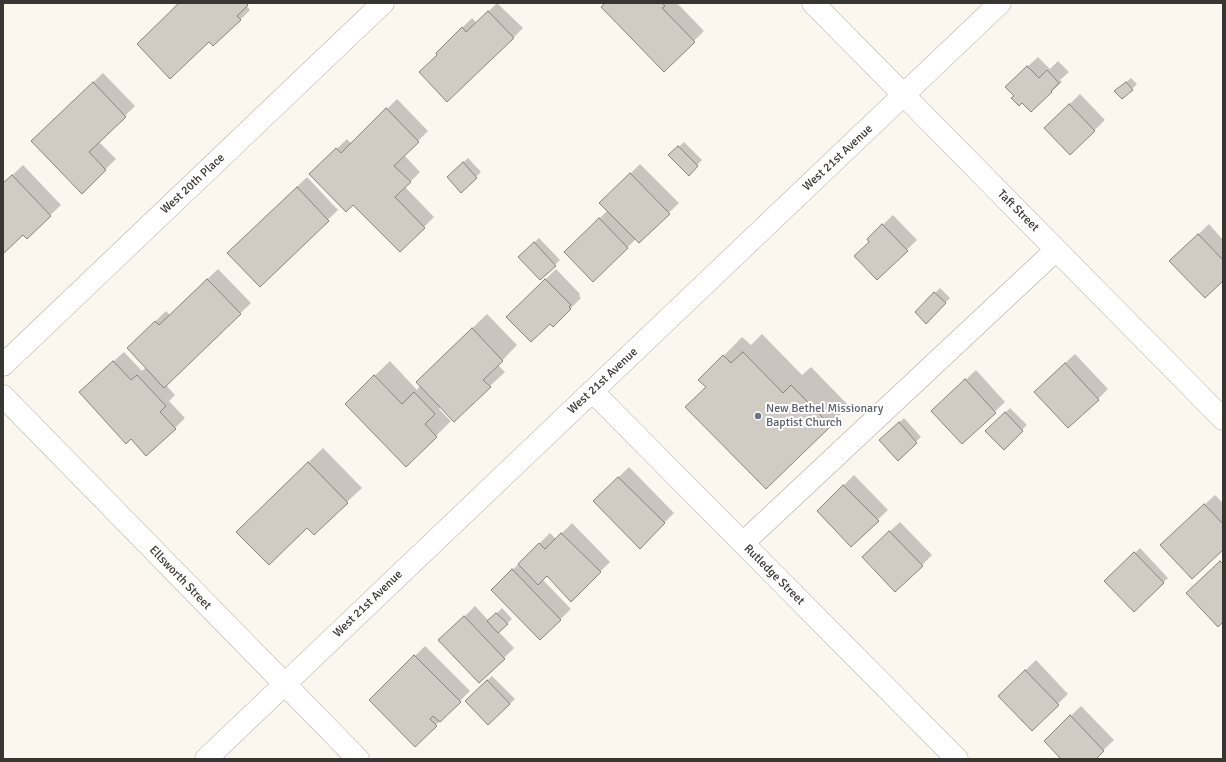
<!DOCTYPE html>
<style>
body{margin:0}
#map{position:relative;width:1226px;height:762px;overflow:hidden;background:#fcf7ee;font-family:Signika,sans-serif}
canvas{display:block}
.frame{position:absolute;inset:0;border:4px solid #383632;pointer-events:none}
</style>
<div id="map">
<canvas width="1226" height="762"></canvas>
<div class="frame"></div>
</div>
<script>
const context = document.querySelector('canvas').getContext('2d');
context.lineJoin = 'round';
function paint(path, color) {
  context.fillStyle = color;
  context.fill(path, 'evenodd');
}
function poly(rows) {
  const path = new Path2D();
  for (const r of rows) {
    path.moveTo(r[0], r[1]);
    for (let i = 2; i < r.length; i += 2) path.lineTo(r[i], r[i + 1]);
  }
  return path;
}
function strokePath(path, color, width, dash) {
  context.strokeStyle = color;
  context.lineWidth = width;
  context.lineCap = dash ? 'butt' : 'round';
  context.setLineDash(dash || []);
  context.stroke(path);
}
function write(font, color, halo, rows, align = 'center') {
  context.font = font + ' Signika,sans-serif';
  context.lineWidth = 4;
  context.setLineDash([]);
  context.textBaseline = 'middle';
  context.strokeStyle = halo;
  context.fillStyle = color;
  for (const [text, x, y, turn = 0] of rows) {
    context.save();
    context.translate(x, y);
    context.rotate((+turn || 0) * Math.PI / 180);
    context.textAlign = isNaN(turn) ? turn : align;
    if (halo) context.strokeText(text, 0, 0);
    context.fillText(text, 0, 0);
    context.restore();
  }
}
const shadow = poly([
 [180,3,248,3,246,5,250,10,240,20,209,41],
 [497,3,523,28,513,38,437,53,472,18,477,23],
 [606,3,677,3,704,31,664,71],
 [1038,57,1050,69,1058,61,1069,72,1060,80,1062,82,1031,111,1015,96,1017,76],
 [103,73,135,106,99,142,116,159,82,192,42,131],
 [1131,78,1137,84,1132,89,1121,87],
 [1080,94,1105,120,1070,154,1045,128],
 [397,99,428,131,404,155,420,172,405,187,434,217,400,251,353,204,311,174,347,139,352,144],
 [684,142,702,160,689,174,670,155],
 [468,158,481,172,461,192,453,172],
 [640,164,679,203,639,242,636,239,593,281,565,252,608,210,601,203],
 [23,165,61,205,27,237,23,233,3,253,3,184],
 [307,177,338,210,260,286,239,243],
 [893,215,917,240,877,279,870,242,868,239],
 [1209,224,1223,240,1223,279,1171,261],
 [539,238,560,260,540,279,520,257],
 [218,269,251,303,166,385,175,395,169,401,185,418,175,428,90,382,124,352,142,371,146,367,128,348,166,311,170,315],
 [556,269,580,294,579,296,581,298,553,326,550,323,507,317],
 [940,288,950,298,926,323,916,312],
 [487,314,517,345,498,365,505,372,490,386,441,407,439,409,451,421,406,466,361,389,390,361,417,390,432,367],
 [762,334,802,375,811,367,849,406,766,488,707,387,700,380,742,337,751,345],
 [1075,354,1108,389,1098,399,1045,381],
 [976,370,1005,402,962,443,943,401],
 [1010,408,1027,425,1004,448,987,431],
 [904,418,921,437,898,459,880,441],
 [323,448,362,488,347,502,307,526,252,517],
 [629,467,674,513,640,547,594,501],
 [854,475,888,510,851,545,818,511],
 [1215,495,1223,503,1223,548,1172,535],
 [900,522,932,555,922,565,873,547],
 [572,523,610,562,571,600,547,575,542,579,571,609,540,639,492,590,550,533,556,539],
 [1140,548,1168,578,1134,611,1106,581],
 [475,606,489,621,502,608,512,619,498,631,514,648,504,658,440,641],
 [425,646,470,691,415,746,370,700],
 [1036,660,1068,694,1032,729,999,696],
 [492,676,515,699,488,724,466,701],
 [1081,706,1114,740,1094,759,1063,759,1045,741]
]);
const building = poly([
 [179,3,246,3,248,5,237,16,241,20,213,46,209,42,170,79,137,44,179,3],
 [605,3,662,3,665,6,662,8,695,42,664,72,601,7,605,3],
 [488,11,514,38,447,102,419,72,437,55,436,53,462,27,466,32,488,11],
 [1027,66,1039,78,1047,70,1059,83,1051,91,1052,92,1031,112,1022,103,1019,106,1011,98,1014,96,1005,87,1027,66],
 [93,82,126,117,89,152,106,170,82,194,31,141,93,82],
 [1126,82,1133,90,1122,99,1114,91,1126,82],
 [1069,104,1095,131,1070,155,1044,128,1069,104],
 [386,108,419,142,394,166,411,182,395,197,425,228,400,252,353,205,346,212,309,174,336,148,341,153,386,108],
 [678,146,698,166,689,176,668,155,678,146],
 [463,162,477,178,461,193,447,177,463,162],
 [630,173,670,214,639,243,599,203,630,173],
 [12,175,51,216,27,239,23,235,3,254,3,183,12,175],
 [297,187,329,221,260,287,227,253,297,187],
 [599,218,628,248,593,282,564,252,599,218],
 [882,224,908,251,877,280,854,256,869,242,867,239,882,224],
 [1198,234,1223,260,1223,281,1205,298,1169,261,1198,234],
 [534,242,556,266,540,280,518,257,534,242],
 [207,279,241,314,164,388,127,348,155,321,159,325,207,279],
 [545,279,571,305,569,307,571,309,553,327,550,324,531,342,506,317,545,279],
 [934,292,946,303,926,324,915,312,934,292],
 [472,328,503,361,483,380,491,387,454,422,416,382,472,328],
 [743,352,783,393,791,385,831,426,766,489,685,407,706,387,698,380,723,355,731,363,743,352],
 [113,361,131,380,137,375,166,406,160,412,176,429,146,456,131,439,126,444,79,392,113,361],
 [1065,363,1099,400,1068,428,1034,392,1065,363],
 [374,375,402,404,414,392,435,414,425,424,437,437,406,467,345,404,374,375],
 [965,379,996,413,962,444,931,411,965,379],
 [1005,412,1023,431,1004,450,985,431,1005,412],
 [899,422,917,443,898,461,879,440,899,422],
 [308,462,348,503,314,535,307,528,269,565,236,532,308,462],
 [618,477,665,523,640,549,593,501,618,477],
 [843,485,879,521,851,547,817,511,843,485],
 [1204,504,1223,524,1223,550,1192,579,1160,545,1204,504],
 [889,531,923,566,895,592,862,557,889,531],
 [561,533,601,572,571,602,547,576,538,585,518,564,539,543,545,549,561,533],
 [1134,552,1164,583,1134,612,1104,581,1134,552],
 [1220,561,1223,564,1223,622,1218,627,1186,593,1220,561],
 [512,569,561,620,540,640,491,590,512,569],
 [496,613,508,624,498,633,487,621,496,613],
 [464,616,505,659,479,683,438,640,464,616],
 [414,655,461,702,440,722,433,716,430,719,437,726,415,747,369,700,414,655],
 [1025,670,1059,705,1032,731,998,696,1025,670],
 [487,680,510,704,488,725,465,701,487,680],
 [1070,715,1104,751,1096,759,1061,759,1044,741,1070,715]
]);
const minor = poly([
 [813,3,1223,419],
 [3,365,383,3],
 [592,391,957,759],
 [3,396,358,759],
 [743,543,1056,250],
 [206,759,1000,3]
]);
const markers = [
 [758,416,4,"#6b7280"]
];
const streetNames = [
 ["West 21st Avenue",838,158,-43],
 ["West 20th Place",193,184,-43],
 ["Taft Street",1018,211,45],
 ["West 21st Avenue",603,381,-43],
 ["Rutledge Street",774,575,45],
 ["Ellsworth Street",180,578,46],
 ["West 21st Avenue",368,604,-44]
];
const worshipNames = [
 ["New Bethel Missionary",766,409],
 ["Baptist Church",766,423]
];
paint(shadow, '#0003');
paint(building, '#d1ccc3');
strokePath(building, '#89847c', 1);
strokePath(minor, '#aea9a1', 23);
strokePath(minor, '#fff', 22);
for (const [x, y, r, color] of markers) {
  const dot = new Path2D();
  dot.arc(x, y, r, 0, 2 * Math.PI);
  context.fillStyle = color;
  context.fill(dot);
  strokePath(dot, '#fff', 1.5);
}
write('12px', '#383632', '#fff', streetNames);
write('12px', '#5b616d', '#fff', worshipNames, 'left');
</script>
